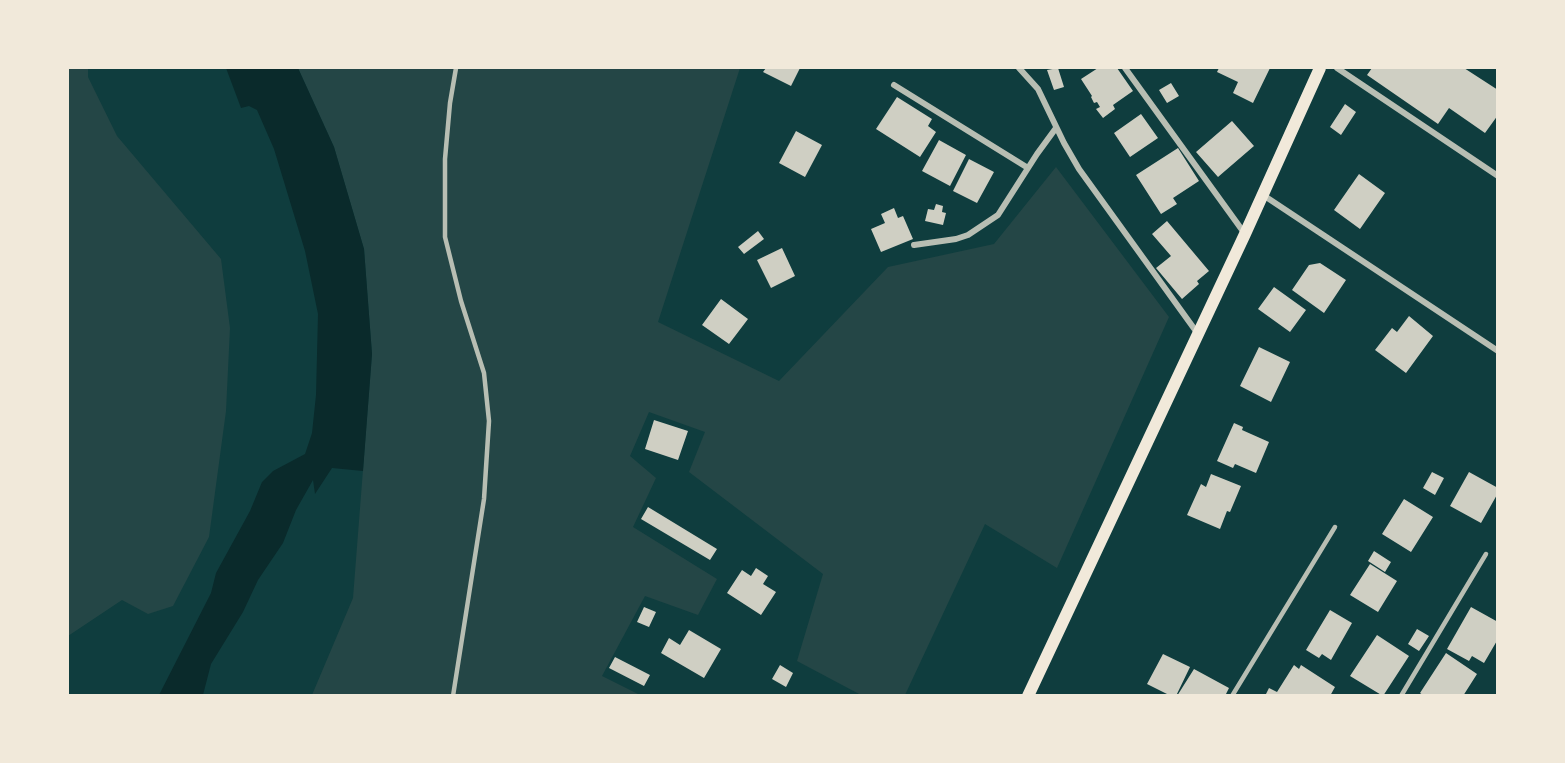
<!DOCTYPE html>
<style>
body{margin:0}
#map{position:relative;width:1565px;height:763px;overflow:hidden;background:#0f3d3e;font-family:"Noto Sans",sans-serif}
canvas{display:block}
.frame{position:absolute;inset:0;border:69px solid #f1e9da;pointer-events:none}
</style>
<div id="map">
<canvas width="1565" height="763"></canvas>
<div class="frame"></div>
</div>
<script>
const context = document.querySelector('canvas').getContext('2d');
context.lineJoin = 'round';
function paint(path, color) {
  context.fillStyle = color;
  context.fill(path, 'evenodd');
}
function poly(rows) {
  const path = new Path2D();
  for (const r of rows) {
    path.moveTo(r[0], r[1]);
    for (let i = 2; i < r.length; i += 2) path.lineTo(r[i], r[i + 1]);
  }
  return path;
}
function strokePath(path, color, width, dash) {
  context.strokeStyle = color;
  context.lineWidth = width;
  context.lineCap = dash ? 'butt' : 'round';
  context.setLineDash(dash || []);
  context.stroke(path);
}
const green = poly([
 [68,68,88,68,88,77,117,136,221,259,230,328,226,411,209,537,173,606,148,614,122,600,68,636],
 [298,68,740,68,658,322,779,381,888,267,994,244,1056,167,1169,317,1057,568,985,524,905,695,861,695,797,661,823,574,689,472,705,432,649,412,630,456,656,478,633,527,717,579,698,615,645,596,602,676,640,695,312,695,353,598,372,354,364,249,334,147]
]);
const water = poly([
 [226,68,298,68,334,147,364,249,372,354,363,471,332,468,315,494,313,480,296,510,283,543,258,580,243,612,211,664,203,695,159,695,211,593,216,573,250,511,262,482,273,471,305,454,312,433,316,395,318,314,305,251,274,149,257,110,249,106,241,108]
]);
const building = poly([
 [766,68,800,68,791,86,763,72],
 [1058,68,1064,87,1054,90,1047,70],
 [1098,68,1117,68,1133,91,1113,105,1115,109,1103,118,1096,109,1100,107,1097,102,1094,103,1091,97,1092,96,1081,79],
 [1219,68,1270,68,1253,103,1233,93,1238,82,1217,72],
 [1372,68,1464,68,1498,90,1498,115,1485,133,1449,108,1438,124,1367,75],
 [1171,83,1179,96,1167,103,1159,90],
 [897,97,932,119,928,126,936,132,920,157,876,129],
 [1345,104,1356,112,1341,135,1330,127],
 [1141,114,1158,138,1130,157,1114,133],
 [1232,121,1254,146,1218,177,1196,152],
 [796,131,822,145,805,177,779,163],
 [939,140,966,155,950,186,922,171],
 [1178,148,1199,181,1173,198,1177,204,1161,214,1136,175],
 [969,159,994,172,977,203,953,191],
 [1359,174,1385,193,1360,229,1334,210],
 [936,204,943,206,942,212,946,213,943,225,925,221,928,209,934,210],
 [894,208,898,218,903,216,913,239,881,252,871,229,885,223,881,214],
 [1167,221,1209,271,1197,281,1199,284,1182,299,1156,268,1171,256,1152,234],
 [758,231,764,239,744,254,738,247],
 [782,248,795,276,771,288,757,260],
 [1320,263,1346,280,1324,313,1292,290,1309,265],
 [1274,287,1306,310,1290,332,1258,309],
 [721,299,748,319,729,344,702,325],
 [1409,316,1433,336,1406,373,1375,350,1392,328,1397,332],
 [1259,347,1290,362,1271,402,1240,386],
 [654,420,688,431,678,460,645,449],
 [1234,423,1243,427,1242,430,1269,442,1256,473,1235,464,1233,468,1217,461],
 [1432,472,1444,478,1435,495,1423,488],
 [1469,472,1498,488,1498,493,1481,523,1450,506],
 [1211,474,1241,486,1230,512,1227,511,1220,529,1187,515,1201,484,1206,487],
 [1404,499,1433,517,1411,552,1382,534],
 [648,507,717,549,710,560,641,519],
 [1374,551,1391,562,1385,572,1368,561],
 [1370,564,1397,581,1378,612,1350,595],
 [756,568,768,576,763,584,776,592,761,615,727,593,742,570,751,576],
 [644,607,656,612,649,627,637,622],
 [1471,607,1498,622,1498,639,1484,663,1472,656,1469,661,1447,649],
 [1330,610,1352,623,1331,660,1322,654,1319,658,1306,650],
 [1417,629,1429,636,1419,651,1408,644],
 [689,630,721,649,704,678,661,653,669,638,680,645],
 [1377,635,1409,656,1383,696,1350,676],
 [1446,653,1477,674,1463,696,1424,696,1420,693],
 [1163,654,1190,667,1176,696,1171,696,1147,684],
 [615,657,650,675,644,686,609,668],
 [780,665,793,673,786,687,772,679],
 [1294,665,1299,669,1301,665,1335,687,1330,696,1265,696,1269,688,1277,692],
 [1194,669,1229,688,1225,696,1177,696]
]);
const service = poly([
 [453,696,484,499,489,421,484,373,461,301,445,237,445,159,450,103,456,68],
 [1232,696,1335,527],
 [1401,696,1486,554]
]);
const minor = poly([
 [1019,68,1038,89,1064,143,1079,169,1198,334],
 [1125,68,1245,234],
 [1337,68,1498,176],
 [894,85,1028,168],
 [1263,195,1498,351],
 [914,245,956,239,968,235,998,215,1037,154,1056,128]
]);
const secondary = poly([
 [1028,696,1245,234,1320,68]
]);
paint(green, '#244646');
paint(water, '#0a2a2b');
paint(building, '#cfcfc3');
strokePath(service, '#b8beb3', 4.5);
strokePath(minor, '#b8beb3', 6);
strokePath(secondary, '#f1e9da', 12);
</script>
